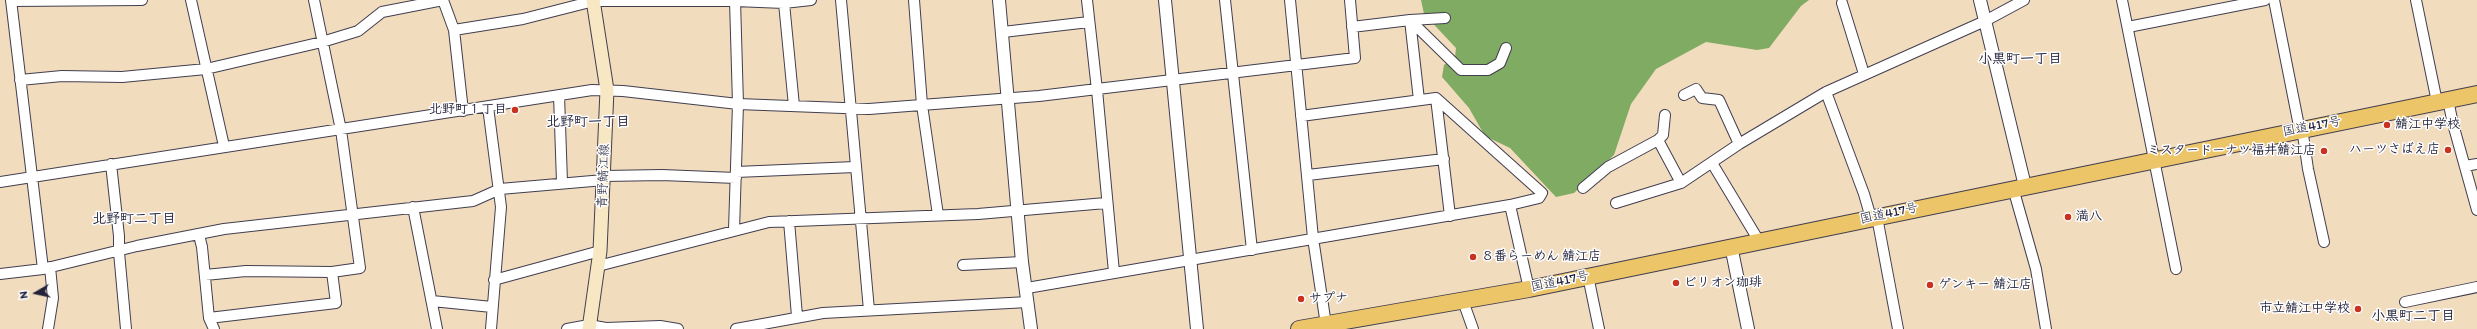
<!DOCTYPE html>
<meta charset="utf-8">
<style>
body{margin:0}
#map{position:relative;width:2477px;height:329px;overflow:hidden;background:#f2dcbe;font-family:Itim,sans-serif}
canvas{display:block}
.north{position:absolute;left:16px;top:273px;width:40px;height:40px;-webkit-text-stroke:3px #fff;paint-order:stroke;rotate:261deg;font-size:11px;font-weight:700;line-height:16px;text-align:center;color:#22223b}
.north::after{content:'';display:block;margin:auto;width:14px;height:18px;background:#22223b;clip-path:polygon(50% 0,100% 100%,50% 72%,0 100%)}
</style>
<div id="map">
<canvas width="2477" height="329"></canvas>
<div class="north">N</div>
</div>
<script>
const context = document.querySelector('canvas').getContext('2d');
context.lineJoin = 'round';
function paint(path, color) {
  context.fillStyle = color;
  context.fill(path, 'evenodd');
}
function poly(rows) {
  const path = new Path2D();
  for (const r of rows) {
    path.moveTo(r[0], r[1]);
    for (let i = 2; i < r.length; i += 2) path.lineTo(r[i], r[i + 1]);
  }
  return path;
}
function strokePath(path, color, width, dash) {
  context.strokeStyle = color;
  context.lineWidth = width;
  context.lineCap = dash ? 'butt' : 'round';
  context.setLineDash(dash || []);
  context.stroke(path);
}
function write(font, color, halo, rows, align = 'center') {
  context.font = font + ' Itim,"Klee One",sans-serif';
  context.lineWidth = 3;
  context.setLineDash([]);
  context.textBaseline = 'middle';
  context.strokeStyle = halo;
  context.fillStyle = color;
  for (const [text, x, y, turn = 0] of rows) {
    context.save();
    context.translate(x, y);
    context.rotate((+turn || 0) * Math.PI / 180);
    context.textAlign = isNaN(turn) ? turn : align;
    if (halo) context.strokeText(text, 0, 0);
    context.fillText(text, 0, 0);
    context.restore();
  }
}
const forest = poly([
 [1421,0,1809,0,1801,6,1769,48,1757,50,1706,42,1656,69,1631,104,1614,155,1574,193,1556,197,1510,148,1485,136,1469,108,1442,77,1444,65,1455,57,1456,48,1424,14]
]);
const minor = poly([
 [11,0,43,269],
 [191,0,224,146],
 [443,0,454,30,463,111],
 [841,0,869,310],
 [914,0,922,105,938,215],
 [1087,0,1097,90,1114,272],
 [1225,0,1252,250],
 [1290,0,1313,238,1326,325],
 [2122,0,2176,269],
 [2274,0,2298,121,2302,128,2308,169,2324,242],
 [2416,0,2437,102],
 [11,1,142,0],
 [784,3,794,106],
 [1842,3,1864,74],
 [1445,18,1410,20,1461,70,1488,70,1500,63,1506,48],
 [1352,27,1410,20,1419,100],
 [2128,27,2265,0],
 [454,30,523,19,594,1,735,1,784,3,811,0],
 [1003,32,1089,22],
 [20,80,62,76,122,77,206,69,322,42,358,31,382,12,443,0],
 [1826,92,1864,194,1871,218],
 [559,95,562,182],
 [1684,95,1696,89,1702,98,1719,100,1739,144],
 [1436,98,1542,193,1539,198,1510,205],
 [2448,100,2453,124,2477,210],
 [488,107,501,207,491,329],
 [1301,116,1436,98,1450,216],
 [1658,140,1663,135,1665,115],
 [1712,163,1759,241],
 [111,164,119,236,119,252,126,329],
 [2465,166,2477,164],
 [736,172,855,167],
 [1308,175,1444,159],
 [604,176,662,175,736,178],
 [0,182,592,90,623,91,738,104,869,109,1039,96,1355,58,1350,0],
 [1583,188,1608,167,1658,140,1681,183],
 [2013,188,2036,269,2046,329],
 [1616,203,1681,183,1739,144,1826,92,1985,21,2024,0],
 [413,207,437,329],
 [1877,217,1898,329],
 [789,221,797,316],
 [734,230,738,104,735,0],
 [199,235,202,247,209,318,214,329],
 [963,265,1022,262],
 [598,266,769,222,978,214,1106,203],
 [0,274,43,269,137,246,224,229,473,201,500,189,604,180],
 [205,275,246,271,332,272,360,268,341,130,314,0],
 [1588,276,1599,329],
 [494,280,600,251],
 [1027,288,1510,205,1529,289],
 [432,301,492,307],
 [1463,301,1473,329],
 [2405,302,2477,287],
 [209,318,336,303,332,272],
 [48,329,53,298,50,267],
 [567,329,589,325,606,328,660,326,678,329],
 [736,329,823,313,1028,302]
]);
const tertiary = poly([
 [999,0,1022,262,1031,329],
 [1165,0,1197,329],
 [1980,0,2025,186],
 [1731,246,1748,329]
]);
const secondary = poly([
 [589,329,600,251,607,90,593,0]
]);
const trunk = poly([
 [1299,329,1529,289,2477,94]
]);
const markers = [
 [515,110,4,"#c8321e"],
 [2387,125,4,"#c8321e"],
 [2448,150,4,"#c8321e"],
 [2324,151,4,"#c8321e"],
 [2068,217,4,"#c8321e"],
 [1473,257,4,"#c8321e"],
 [1676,283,4,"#c8321e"],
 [1930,285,4,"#c8321e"],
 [1301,299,4,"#c8321e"],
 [2358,309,4,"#c8321e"]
];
const poiNames = [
 ["北野町１丁目",507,110,"right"],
 ["鯖江中学校",2395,125],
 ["ハーツさばえ店",2440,150,"right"],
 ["ミスタードーナツ福井鯖江店",2316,151,"right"],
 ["満八",2076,217],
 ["８番らーめん 鯖江店",1481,257],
 ["ビリオン珈琲",1684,283],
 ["ゲンキー 鯖江店",1938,285],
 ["サプナ",1309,299],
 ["市立鯖江中学校",2350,309,"right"]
];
const streetNames = [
 ["国道417号",2312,127,-11],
 ["青野鯖江線",604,176,-88],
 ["国道417号",1889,214,-12],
 ["国道417号",1560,282,-12]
];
const neighbourhoodNames = [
 ["小黒町一丁目",2020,59],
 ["北野町一丁目",588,122],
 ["北野町二丁目",134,219],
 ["小黒町二丁目",2413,316]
];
paint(forest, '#80ab62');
strokePath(minor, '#413e4f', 12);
strokePath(tertiary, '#413e4f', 14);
strokePath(secondary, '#413e4f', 15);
strokePath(trunk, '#413e4f', 18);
strokePath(minor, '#fff', 10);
strokePath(tertiary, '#fff', 12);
strokePath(secondary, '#f7e8c3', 13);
strokePath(trunk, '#ecc569', 16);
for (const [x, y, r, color] of markers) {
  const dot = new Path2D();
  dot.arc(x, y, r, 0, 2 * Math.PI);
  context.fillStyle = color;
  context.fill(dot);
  strokePath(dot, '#fff', 1.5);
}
write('bold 13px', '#22223b', '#fff', poiNames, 'left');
write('13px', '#22223b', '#fff', streetNames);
write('bold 14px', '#22223b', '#fff', neighbourhoodNames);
</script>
